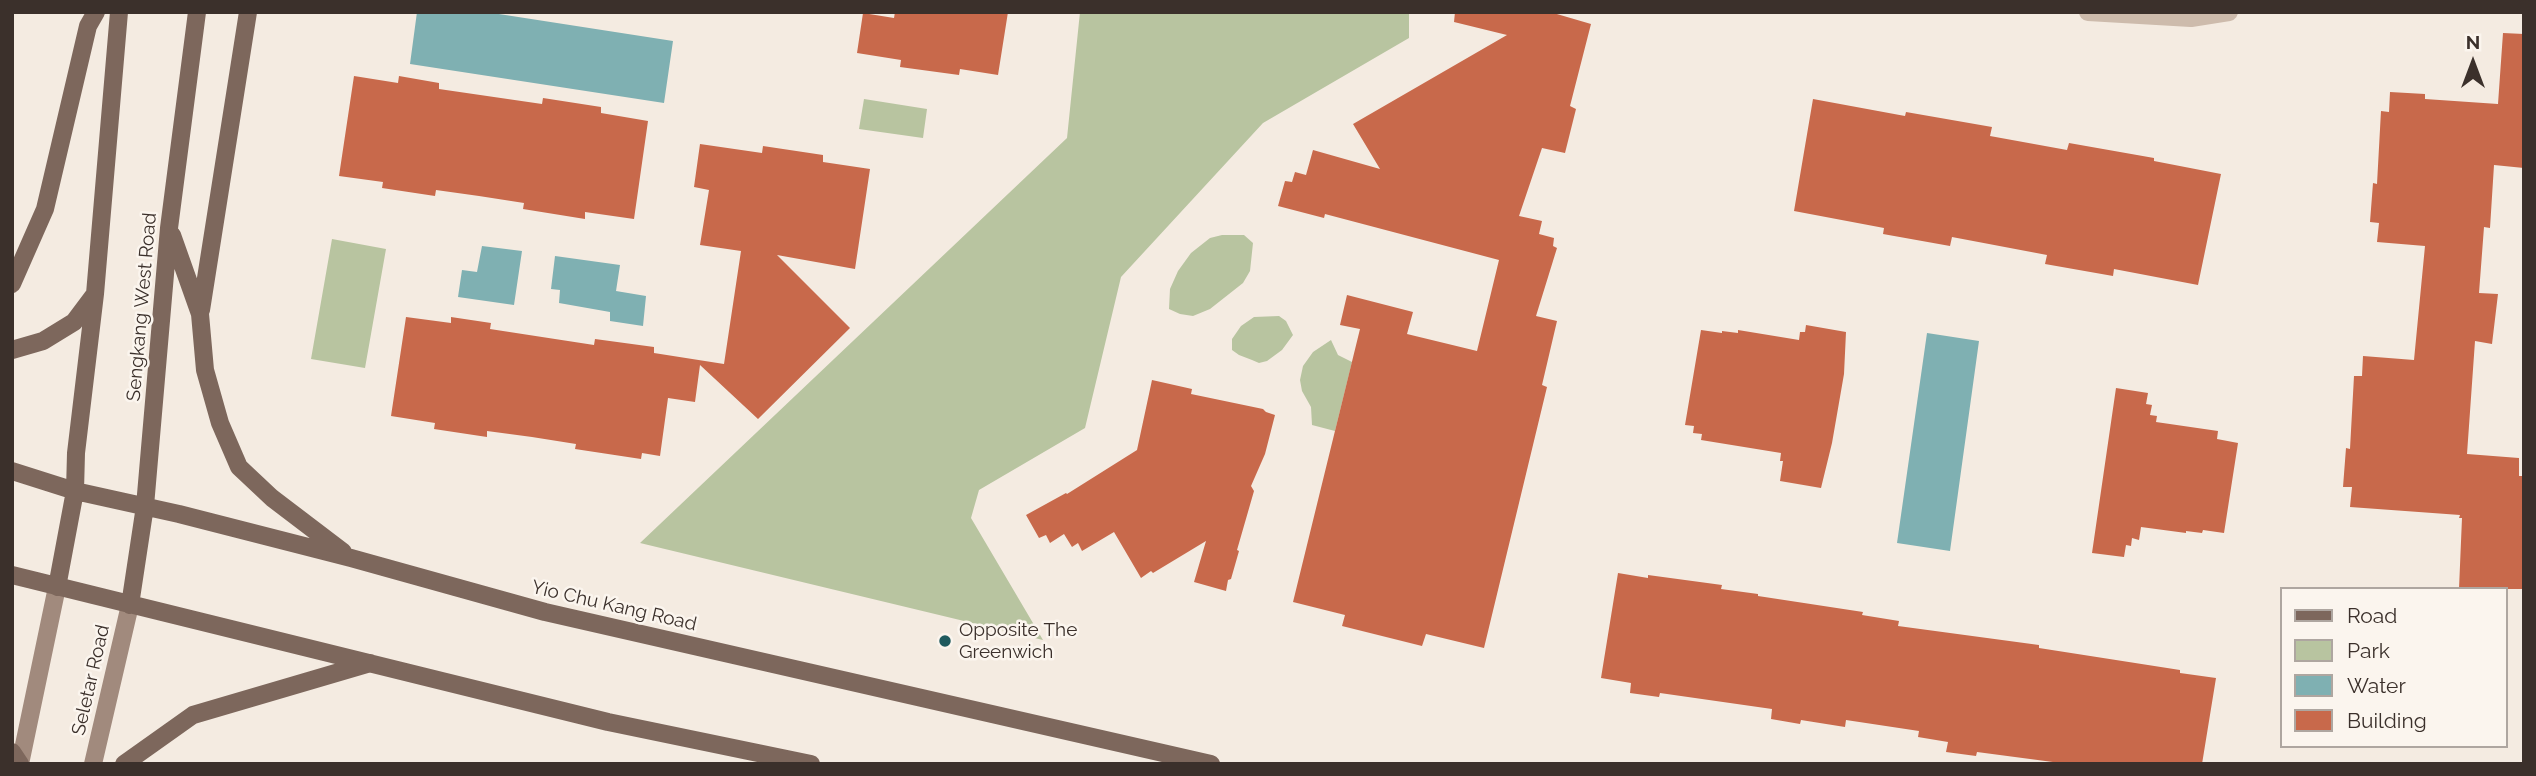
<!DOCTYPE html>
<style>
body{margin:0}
#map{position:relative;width:2536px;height:776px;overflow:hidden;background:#f4ebe1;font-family:Raleway,sans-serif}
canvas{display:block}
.frame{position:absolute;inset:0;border:14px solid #3b302b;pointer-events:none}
.legend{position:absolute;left:2280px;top:587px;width:228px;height:161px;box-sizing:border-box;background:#fbf5ee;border:2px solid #aea6a0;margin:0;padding:9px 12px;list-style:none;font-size:21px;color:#3b302b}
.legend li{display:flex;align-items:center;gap:14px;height:35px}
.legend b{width:35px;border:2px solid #aea6a0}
.north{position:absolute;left:2438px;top:28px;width:70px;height:70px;-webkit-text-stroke:5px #fbf5ee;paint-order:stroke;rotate:0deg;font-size:19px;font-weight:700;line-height:28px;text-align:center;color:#3b302b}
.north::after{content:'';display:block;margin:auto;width:24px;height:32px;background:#3b302b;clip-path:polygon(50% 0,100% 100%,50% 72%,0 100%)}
</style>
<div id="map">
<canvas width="2536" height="776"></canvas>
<div class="frame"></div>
<ul class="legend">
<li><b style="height:9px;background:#7d675c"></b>Road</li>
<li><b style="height:19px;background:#b8c4a0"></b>Park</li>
<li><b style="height:19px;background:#7fb0b2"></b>Water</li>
<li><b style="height:19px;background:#c8694b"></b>Building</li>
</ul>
<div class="north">N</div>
</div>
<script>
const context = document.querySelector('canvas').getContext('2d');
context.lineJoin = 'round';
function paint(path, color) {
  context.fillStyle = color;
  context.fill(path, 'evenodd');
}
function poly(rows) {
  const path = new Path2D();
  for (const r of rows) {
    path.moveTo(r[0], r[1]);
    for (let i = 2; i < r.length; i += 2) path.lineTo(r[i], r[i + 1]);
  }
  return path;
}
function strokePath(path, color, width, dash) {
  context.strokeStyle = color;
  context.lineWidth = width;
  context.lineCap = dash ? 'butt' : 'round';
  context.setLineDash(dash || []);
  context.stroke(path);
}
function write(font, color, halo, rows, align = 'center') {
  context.font = font + ' Raleway,sans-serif';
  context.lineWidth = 5;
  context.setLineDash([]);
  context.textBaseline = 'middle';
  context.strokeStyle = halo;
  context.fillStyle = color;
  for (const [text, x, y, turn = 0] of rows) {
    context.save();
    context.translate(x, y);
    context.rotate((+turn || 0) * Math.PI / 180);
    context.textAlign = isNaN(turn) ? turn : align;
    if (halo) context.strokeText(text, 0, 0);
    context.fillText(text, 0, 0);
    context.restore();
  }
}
const green = poly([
 [1080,12,1409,12,1409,38,1263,123,1121,277,1085,428,979,490,971,518,1043,640,640,543,1067,138],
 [864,99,927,109,923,138,859,129],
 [1222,235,1244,235,1253,243,1250,271,1243,283,1210,309,1193,316,1180,314,1169,309,1170,289,1178,271,1191,253,1210,238],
 [332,239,386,249,365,368,311,359],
 [1279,316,1286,321,1293,335,1282,350,1267,361,1259,363,1252,360,1239,355,1232,350,1232,339,1241,326,1254,317],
 [1331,340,1338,355,1352,362,1335,431,1312,425,1311,407,1302,391,1300,380,1303,366,1313,352]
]);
const water = poly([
 [417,12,486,12,673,41,664,103,410,64],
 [482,246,522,251,514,305,458,297,462,270,477,272],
 [555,256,620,265,616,291,646,296,643,326,610,321,610,312,559,303,560,290,551,289],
 [1927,333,1979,341,1950,551,1897,543]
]);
const building = poly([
 [895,12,1008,12,998,75,960,69,959,75,900,67,901,60,857,53,863,13,894,18],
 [1455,12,1550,12,1591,24,1570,106,1576,109,1565,153,1542,148,1519,216,1542,221,1539,234,1554,238,1553,246,1557,248,1536,316,1557,321,1542,385,1547,387,1484,648,1426,634,1422,646,1342,626,1345,615,1293,602,1360,329,1340,325,1347,295,1413,312,1407,334,1477,351,1499,260,1325,214,1324,218,1278,206,1285,181,1292,182,1295,172,1306,175,1313,150,1380,169,1353,124,1507,35,1454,22],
 [2503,33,2524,34,2524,168,2494,165,2490,228,2484,227,2479,293,2498,294,2492,344,2475,341,2467,454,2519,458,2519,476,2524,476,2524,589,2459,589,2462,518,2459,518,2460,515,2350,507,2352,487,2343,487,2346,448,2350,449,2354,376,2362,376,2363,356,2414,360,2425,246,2377,242,2379,223,2370,222,2373,183,2377,184,2381,111,2389,112,2390,92,2425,94,2425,99,2498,104],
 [354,76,398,83,399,76,439,83,439,89,542,104,543,98,601,107,601,113,648,121,634,219,585,212,585,219,523,209,524,203,479,196,436,190,435,196,382,188,383,182,339,176],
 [1813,99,1905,116,1906,112,1992,127,1990,136,2067,150,2069,143,2154,158,2154,161,2221,174,2198,285,2114,269,2113,276,2045,264,2047,255,1952,237,1950,246,1883,234,1884,228,1794,211],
 [700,144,762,153,763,146,823,155,823,162,870,169,855,269,777,255,850,328,758,419,700,365,695,402,668,398,660,456,642,453,641,459,575,449,576,444,532,437,487,431,487,437,434,429,435,423,391,416,406,317,451,323,451,317,491,323,490,329,594,345,595,339,654,347,654,353,724,364,741,251,700,245,709,190,694,187],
 [1806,325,1846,332,1844,374,1832,443,1821,488,1780,481,1783,461,1780,461,1781,453,1701,440,1702,434,1693,433,1694,426,1685,425,1701,330,1722,333,1722,331,1738,333,1738,330,1799,340,1800,332,1805,332],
 [1152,380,1192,389,1191,394,1263,409,1266,412,1275,415,1265,454,1251,486,1254,491,1237,550,1239,551,1231,579,1228,580,1226,591,1194,582,1206,541,1153,573,1151,571,1141,578,1114,532,1082,551,1078,543,1072,547,1064,534,1050,543,1046,535,1039,538,1026,515,1066,493,1067,494,1137,450],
 [2116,388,2148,393,2146,404,2152,405,2150,415,2157,416,2156,422,2218,431,2217,439,2238,443,2224,533,2203,530,2202,533,2186,531,2186,533,2141,527,2139,540,2132,538,2131,546,2126,545,2124,557,2092,553],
 [1618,573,1648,578,1648,575,1722,585,1721,589,1758,594,1758,596,1863,612,1862,615,1899,621,1898,626,2039,645,2039,648,2180,670,2180,673,2216,678,2202,764,2068,764,1977,752,1976,756,1946,752,1948,742,1918,737,1919,731,1846,720,1845,727,1801,720,1800,724,1771,719,1772,709,1660,693,1659,697,1630,693,1631,683,1601,678]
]);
const street = poly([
 [2088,12,2191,18,2229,12]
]);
const secondary = poly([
 [20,764,57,587],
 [93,764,130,605]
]);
const primary = poly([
 [172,235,200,314,205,370,220,423,239,467,272,498,343,552],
 [12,284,45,209,88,26,96,12],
 [201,310,248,12],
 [12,350,43,341,74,322,95,294],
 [12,471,75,491,179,514,351,558,545,612,1211,764],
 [12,575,608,722,811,764],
 [57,587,75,491,76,453,95,294,119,12],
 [130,605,145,506,169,228,197,12],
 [12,752,20,764],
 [124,764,193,715,370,663]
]);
const markers = [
 [945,641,7,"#1f5a5e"]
];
const streetNames = [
 ["Sengkang West Road",142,307,-85],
 ["Yio Chu Kang Road",614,606,13],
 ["Seletar Road",91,680,-77]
];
const poiNames = [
 ["Opposite The",959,630],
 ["Greenwich",959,652]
];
paint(green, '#b8c4a0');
paint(water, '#7fb0b2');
paint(building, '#c8694b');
strokePath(street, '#cdbbac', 18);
strokePath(secondary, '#a18a7d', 18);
strokePath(primary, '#7d675c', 18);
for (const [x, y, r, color] of markers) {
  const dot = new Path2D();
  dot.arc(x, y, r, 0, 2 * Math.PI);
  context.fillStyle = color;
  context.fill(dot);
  strokePath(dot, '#fbf5ee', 2.5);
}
write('19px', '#3b302b', '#fbf5ee', streetNames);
write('19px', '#3b302b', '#fbf5ee', poiNames, 'left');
</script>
